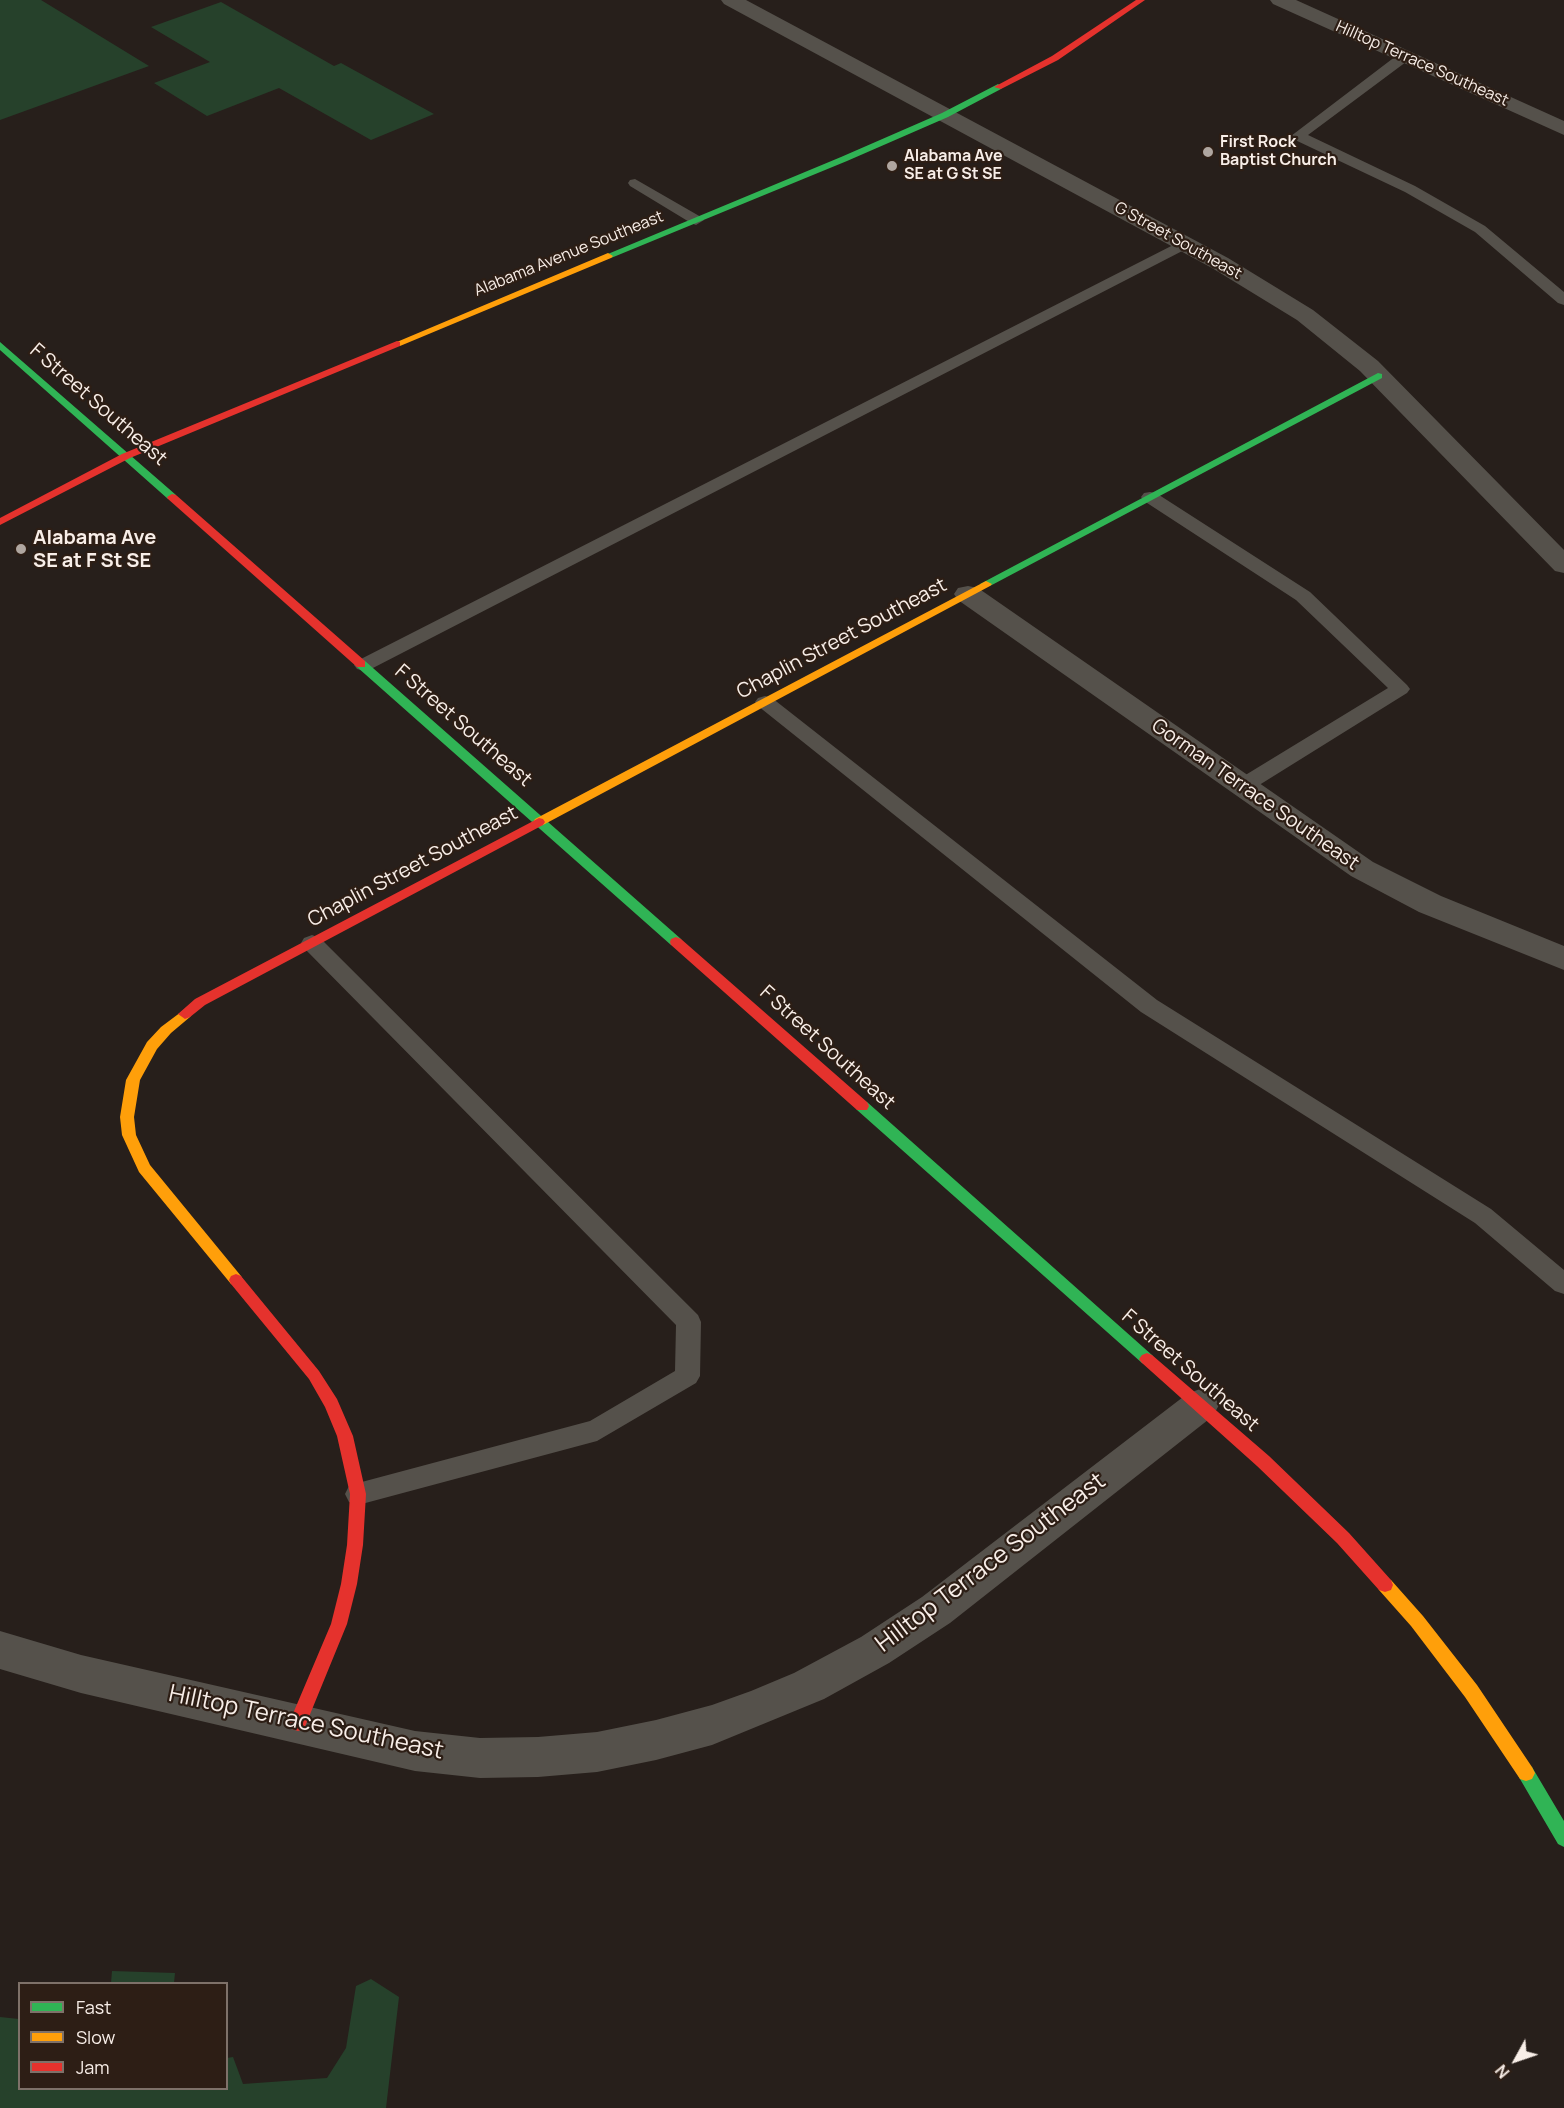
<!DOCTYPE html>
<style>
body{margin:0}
#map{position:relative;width:1564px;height:2108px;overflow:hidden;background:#271f1b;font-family:Manrope,sans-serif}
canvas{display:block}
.legend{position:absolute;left:18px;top:1982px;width:210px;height:108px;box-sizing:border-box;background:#2d1e15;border:2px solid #7e7169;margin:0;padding:8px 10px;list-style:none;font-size:18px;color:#f8eee8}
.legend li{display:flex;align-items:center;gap:12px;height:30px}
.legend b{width:30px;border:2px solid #7e7169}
.north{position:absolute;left:1486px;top:2030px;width:60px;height:60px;-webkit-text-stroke:4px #2d1e15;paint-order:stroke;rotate:230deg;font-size:16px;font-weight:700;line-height:24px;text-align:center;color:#f8eee8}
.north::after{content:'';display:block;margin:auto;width:21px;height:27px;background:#f8eee8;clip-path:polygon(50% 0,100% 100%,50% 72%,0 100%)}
</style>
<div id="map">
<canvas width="1564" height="2108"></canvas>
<ul class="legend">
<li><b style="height:8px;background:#30b455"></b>Fast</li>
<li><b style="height:8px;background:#ff9f0a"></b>Slow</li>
<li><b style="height:8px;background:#e5322d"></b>Jam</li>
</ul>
<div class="north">N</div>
</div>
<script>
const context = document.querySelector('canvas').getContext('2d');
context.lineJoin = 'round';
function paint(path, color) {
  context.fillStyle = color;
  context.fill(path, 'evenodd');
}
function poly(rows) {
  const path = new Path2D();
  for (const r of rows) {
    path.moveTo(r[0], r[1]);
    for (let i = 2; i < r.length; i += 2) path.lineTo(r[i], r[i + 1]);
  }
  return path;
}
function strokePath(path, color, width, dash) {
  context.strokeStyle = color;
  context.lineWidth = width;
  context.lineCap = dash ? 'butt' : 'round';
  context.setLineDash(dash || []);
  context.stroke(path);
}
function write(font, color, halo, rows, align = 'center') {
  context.font = font + ' Manrope,sans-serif';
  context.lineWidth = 4.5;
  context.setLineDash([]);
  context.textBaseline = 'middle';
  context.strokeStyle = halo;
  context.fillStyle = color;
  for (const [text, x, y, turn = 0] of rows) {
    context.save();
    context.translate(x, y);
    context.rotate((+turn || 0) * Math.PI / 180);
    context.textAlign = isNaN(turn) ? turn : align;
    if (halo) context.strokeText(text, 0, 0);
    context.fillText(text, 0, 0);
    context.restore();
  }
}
const green = poly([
 [0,0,41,0,149,66,0,120],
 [221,2,334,66,341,63,434,114,371,140,279,88,207,116,154,83,210,62,151,27],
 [112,1971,175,1973,174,1983,111,1983],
 [371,1979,399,1997,386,2108,0,2108,0,2017,19,2019,20,2088,226,2088,227,2058,233,2057,243,2084,327,2078,346,2048,356,1986]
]);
const lane = poly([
 [1405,52,1412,56,1410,59,1308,135,1415,186,1485,226,1564,292,1564,305,1558,303,1475,232,1405,192,1293,139,1291,136,1400,53,1405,52],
 [635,179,701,217,704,220,696,225,691,223,630,186,628,183,630,180,635,179],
 [1185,239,1193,244,1190,247,371,669,364,671,357,669,354,665,357,661,1185,239],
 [1150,492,1156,493,1310,592,1407,685,1410,689,1407,693,1248,792,1241,794,1234,792,1231,787,1234,782,1388,688,1296,600,1144,501,1141,497,1144,493,1150,492],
 [765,696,772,698,1157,1000,1491,1209,1564,1270,1564,1294,1555,1291,1475,1223,1141,1012,758,706,755,702,758,698,765,696],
 [312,935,320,938,698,1315,701,1322,700,1376,696,1383,597,1441,358,1505,349,1502,345,1494,349,1486,358,1483,590,1421,675,1371,676,1325,304,948,301,943,304,938,312,935]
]);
const street = poly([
 [721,0,746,0,1228,258,1313,310,1378,361,1564,550,1564,573,1555,571,1360,371,1297,320,1212,268,724,4,721,0],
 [1270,0,1296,0,1564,121,1564,135,1273,4,1270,0],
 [968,586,978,588,1373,862,1441,896,1564,946,1564,970,1419,912,1351,876,958,600,954,594,958,588,968,586],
 [1200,1389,1213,1394,1219,1405,1213,1416,950,1623,889,1663,824,1699,712,1745,656,1760,597,1772,538,1777,480,1778,415,1771,81,1693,0,1669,0,1631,81,1655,415,1731,480,1738,538,1737,597,1732,656,1720,712,1705,751,1691,794,1673,861,1637,922,1597,1187,1394,1200,1389]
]);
const fast = poly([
 [998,84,1002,87,1001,89,948,117,847,161,611,258,603,256,841,157,942,113,998,84],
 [0,342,176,495,176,499,168,499,0,350,0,342],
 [1378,373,1382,374,1382,378,990,586,982,586,980,584,1378,373],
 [361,660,365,661,681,939,682,942,681,945,671,945,357,667,355,664,361,660],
 [862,1101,867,1102,1152,1355,1155,1359,1152,1363,1147,1365,1142,1363,857,1110,855,1106,857,1102,862,1101],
 [1526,1765,1532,1767,1564,1821,1564,1847,1558,1844,1520,1779,1517,1773,1520,1767,1526,1765]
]);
const slow = poly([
 [608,253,613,256,611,258,400,346,392,344,608,253],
 [986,581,992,584,990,586,543,825,539,826,533,822,535,819,986,581],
 [185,1009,192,1014,190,1017,171,1033,157,1049,140,1080,134,1117,136,1135,150,1165,241,1276,243,1280,241,1284,236,1286,231,1284,139,1172,122,1135,120,1117,126,1080,147,1042,161,1027,185,1009],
 [1385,1578,1391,1580,1423,1616,1477,1685,1532,1767,1535,1773,1532,1779,1526,1781,1520,1779,1465,1697,1411,1626,1379,1590,1377,1585,1379,1580,1385,1578]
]);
const jam = poly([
 [1136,0,1145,0,1058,60,1001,89,994,87,1052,56,1136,0],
 [397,341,400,342,400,346,130,458,0,525,0,518,122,454,397,341],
 [172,494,176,495,365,661,365,667,357,667,168,499,167,497,172,494],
 [539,818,543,819,545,822,543,825,205,1005,190,1017,185,1019,178,1014,195,999,539,818],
 [676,937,681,939,867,1102,869,1106,867,1110,857,1110,671,945,670,942,671,939,676,937],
 [236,1274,241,1276,319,1371,337,1399,353,1436,366,1494,363,1545,357,1584,347,1624,304,1729,298,1731,292,1729,289,1723,331,1624,341,1584,347,1545,350,1494,337,1436,325,1407,309,1379,231,1284,229,1280,231,1276,236,1274],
 [1147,1353,1152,1355,1269,1456,1349,1533,1391,1580,1393,1585,1391,1590,1385,1592,1379,1590,1337,1543,1257,1466,1142,1363,1139,1359,1142,1355,1147,1353]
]);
const markers = [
 [1208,152,6,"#afa6a0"],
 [892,166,6,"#afa6a0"],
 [21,549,6,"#afa6a0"]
];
const farStreetnames = [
 ["Hilltop Terrace Southeast",1422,64,24],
 ["G Street Southeast",1178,241,29],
 ["Alabama Avenue Southeast",569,254,-22]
];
const farPoinames = [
 ["First Rock",1220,143],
 ["Baptist Church",1220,161],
 ["Alabama Ave",904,157],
 ["SE at G St SE",904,175]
];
const streetNames = [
 ["F Street Southeast",98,405,41],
 ["Chaplin Street Southeast",842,639,-28],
 ["F Street Southeast",463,726,41],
 ["Gorman Terrace Southeast",1255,795,35],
 ["Chaplin Street Southeast",413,867,-28],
 ["F Street Southeast",827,1048,42],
 ["F Street Southeast",1190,1371,41]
];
const poiNames = [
 ["Alabama Ave",33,538],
 ["SE at F St SE",33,561]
];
const nearStreetnames = [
 ["Hilltop Terrace Southeast",991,1563,-37],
 ["Hilltop Terrace Southeast",306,1723,12]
];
paint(green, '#26412b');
paint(lane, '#55514b');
paint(street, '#55514b');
paint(fast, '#30b455');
paint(slow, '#ff9f0a');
paint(jam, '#e5322d');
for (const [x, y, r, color] of markers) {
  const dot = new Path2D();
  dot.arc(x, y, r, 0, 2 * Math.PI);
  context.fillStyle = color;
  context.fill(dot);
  strokePath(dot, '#2d1e15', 2);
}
write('16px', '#f8eee8', '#2d1e15', farStreetnames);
write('bold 16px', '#f8eee8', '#2d1e15', farPoinames, 'left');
write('20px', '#f8eee8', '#2d1e15', streetNames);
write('bold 20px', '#f8eee8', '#2d1e15', poiNames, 'left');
write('24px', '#f8eee8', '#2d1e15', nearStreetnames);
</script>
